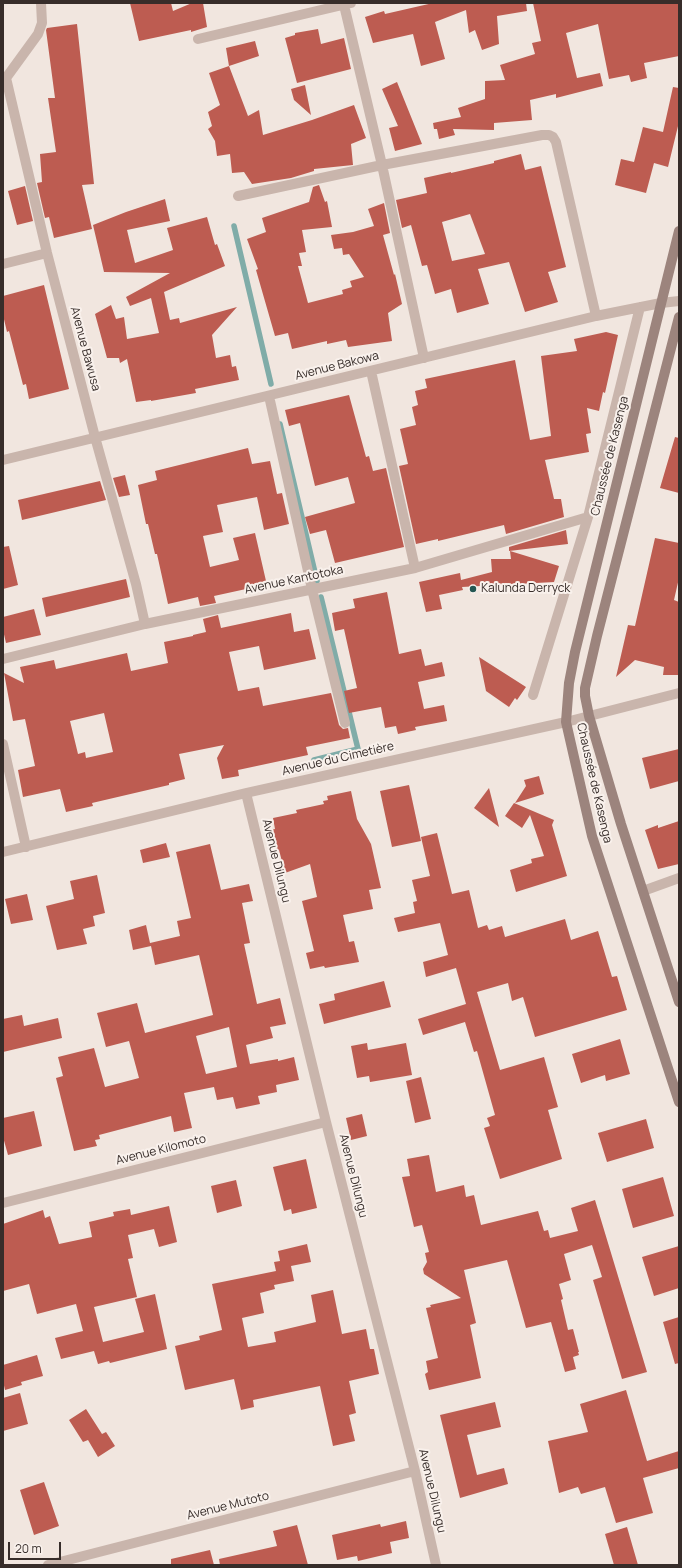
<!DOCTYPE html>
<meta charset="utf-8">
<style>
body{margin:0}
#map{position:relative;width:682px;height:1568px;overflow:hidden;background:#f1e6df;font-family:Manrope,sans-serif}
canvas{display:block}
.frame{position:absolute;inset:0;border:4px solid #372d2a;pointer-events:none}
.scale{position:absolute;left:8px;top:1542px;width:53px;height:18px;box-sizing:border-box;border:2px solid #372d2a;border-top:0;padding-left:5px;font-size:12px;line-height:14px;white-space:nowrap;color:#372d2a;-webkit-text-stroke:3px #f9f1ec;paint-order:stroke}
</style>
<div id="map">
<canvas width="682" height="1568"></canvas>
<div class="frame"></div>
<div class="scale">20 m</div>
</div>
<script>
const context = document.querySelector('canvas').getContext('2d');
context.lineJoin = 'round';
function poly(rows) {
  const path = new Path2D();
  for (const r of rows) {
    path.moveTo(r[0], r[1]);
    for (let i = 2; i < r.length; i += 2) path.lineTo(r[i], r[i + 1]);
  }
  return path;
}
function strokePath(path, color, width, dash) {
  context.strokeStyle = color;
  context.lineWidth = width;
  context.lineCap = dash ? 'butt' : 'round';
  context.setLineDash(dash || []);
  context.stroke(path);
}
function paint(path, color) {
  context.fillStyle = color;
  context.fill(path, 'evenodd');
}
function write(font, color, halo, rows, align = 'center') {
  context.font = font + ' Manrope,sans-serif';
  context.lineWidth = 4;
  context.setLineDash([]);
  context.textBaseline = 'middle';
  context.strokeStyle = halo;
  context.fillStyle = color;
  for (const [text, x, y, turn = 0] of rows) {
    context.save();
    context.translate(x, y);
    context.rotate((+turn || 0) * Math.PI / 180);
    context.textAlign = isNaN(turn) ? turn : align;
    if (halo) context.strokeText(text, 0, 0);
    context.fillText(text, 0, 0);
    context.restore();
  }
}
const stream = poly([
 [234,226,271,384],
 [280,424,317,581],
 [314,760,358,749,321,597]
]);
const building = poly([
 [130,3,171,3,173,11,192,3,203,3,207,27,191,32,191,30,139,41],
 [433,3,526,3,527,11,497,16,499,44,482,50,475,30,469,33,466,10,435,22,445,59,421,66,413,34,373,43,365,17,384,11,385,14],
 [533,3,679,3,679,56,644,63,647,78,631,82,629,75,609,79,598,24,566,33,577,78,600,73,603,86,556,98,556,94,530,100,532,120,494,123,494,130,453,129,455,135,439,139,437,129,434,129,433,123,461,117,458,108,485,99,485,81,505,80,500,65,535,54,532,43,541,41],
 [77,24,94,184,82,185,92,229,54,238,49,217,45,218,37,183,42,182,40,154,56,152,48,98,55,98,46,30,47,28],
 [318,29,321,44,344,38,351,69,297,83,285,38,295,35,295,33],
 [255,41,259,56,229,66,226,48],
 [229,66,248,116,259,110,263,135,312,120,354,105,366,138,351,144,353,165,314,169,314,171,291,178,252,184,244,172,232,173,230,154,217,156,215,141,208,129,212,126,208,112,220,105,209,73],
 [397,82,422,144,395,151,389,128,398,126,382,89],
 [305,85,311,115,294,100,291,89],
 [673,87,679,88,679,122,668,167,654,163,646,193,615,185,621,159,634,162,643,127,663,132],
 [521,154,525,170,541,166,549,199,566,267,548,272,558,302,525,312,509,262,478,269,489,304,457,313,451,289,435,294,427,265,422,266,411,225,402,228,396,200,427,193,424,178,451,172,451,173,494,163,494,161],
 [470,214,485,254,452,261,442,222],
 [319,185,325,202,327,201,332,227,302,230,306,252,299,253,302,266,298,266,308,303,343,294,342,290,352,287,350,281,364,277,349,254,343,255,342,248,334,249,331,235,353,232,374,226,368,209,384,203,390,233,383,235,394,275,395,274,402,304,388,313,392,341,348,347,346,340,327,344,327,341,292,349,288,333,275,336,256,270,258,269,247,239,266,232,262,218,309,202,313,187],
 [25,186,33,221,17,225,8,191],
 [165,199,170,221,127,230,135,263,173,250,167,228,207,217,215,245,217,244,225,266,164,292,170,320,179,318,180,323,237,307,212,335,216,358,230,355,232,367,236,366,239,380,195,389,196,393,151,401,151,400,136,402,127,359,120,363,119,358,107,358,95,314,111,305,116,319,124,317,127,339,159,333,151,298,130,306,126,297,170,273,104,272,93,225,126,212],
 [44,285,69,389,29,399,26,384,23,385,9,331,7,332,3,315,3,296],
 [606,332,618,335,605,393,603,392,599,411,587,408,591,433,586,434,589,452,545,460,554,499,561,499,564,517,506,534,504,525,438,541,438,539,416,544,399,466,408,464,400,429,416,425,412,407,418,405,415,391,427,388,425,379,515,360,530,440,551,436,541,356,577,351,574,339],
 [349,395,366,457,369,456,373,471,386,468,404,547,335,563,326,530,310,534,305,517,355,503,348,477,315,486,300,423,289,426,285,410],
 [675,437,679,438,679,493,660,488],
 [248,448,252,464,270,461,277,494,282,493,289,524,264,530,257,497,217,505,223,532,203,536,210,567,239,560,233,538,255,533,266,581,245,586,246,589,214,596,216,603,200,606,198,597,168,604,157,554,155,554,148,524,146,524,138,485,157,480,155,471],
 [125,475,130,495,119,497,113,478],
 [100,481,106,500,22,520,18,500],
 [566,530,568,544,509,551,509,547],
 [655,538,679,543,679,578,674,600,679,602,679,675,663,675,664,667,635,660,616,677,628,625,635,626],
 [9,546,18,585,3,589,3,547],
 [510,551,559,566,554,582,462,587,463,590,439,595,442,609,426,612,419,582,460,573,461,580,492,572,491,559,511,559],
 [126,579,130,597,46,617,42,598],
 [387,592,399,654,421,649,425,666,442,662,445,676,418,682,424,709,444,705,447,721,415,727,416,730,398,734,396,726,385,728,381,707,349,713,344,691,357,688,344,629,335,631,332,613,355,608,353,599],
 [34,609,41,635,6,643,3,630,3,617],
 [291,613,294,632,309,629,316,659,264,670,259,646,229,652,238,691,259,687,263,706,331,693,339,725,343,729,348,728,350,738,306,747,308,755,238,770,239,776,222,779,217,758,224,745,179,754,185,779,169,783,169,785,92,803,93,806,66,812,60,789,23,797,18,770,35,766,25,719,13,721,4,673,24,683,20,667,54,660,56,669,127,653,131,671,168,663,164,642,193,636,193,635,206,632,203,619,218,615,221,628],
 [104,713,113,752,86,758,85,752,78,754,70,721],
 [479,657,526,687,517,700,515,698,509,707,486,691],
 [679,749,679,781,650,789,642,758],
 [539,776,544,794,515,803,526,786,524,780],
 [409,785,421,841,392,847,380,791],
 [489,788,499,827,474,808],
 [351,791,357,819,371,844,381,888,369,890,373,909,343,915,349,942,354,941,359,962,325,968,324,966,310,969,306,953,314,951,302,901,317,897,310,864,285,873,279,850,274,851,270,830,275,829,273,818,297,813,296,810,324,804,323,801,328,800,327,796],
 [514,803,554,820,552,825,567,876,516,892,510,870,532,863,531,859,544,856,530,815,522,828,505,816],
 [679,821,679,864,658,869,645,830,658,825,658,828],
 [437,833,452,894,469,890,478,928,487,925,489,930,502,926,505,937,565,919,571,940,598,931,612,977,617,976,627,1010,535,1037,523,997,512,1001,508,983,477,992,500,1070,544,1057,558,1107,548,1110,562,1159,500,1179,484,1128,490,1126,487,1118,495,1115,477,1051,474,1052,465,1022,423,1035,418,1019,466,1004,456,968,426,977,423,962,448,955,440,923,398,932,394,918,415,913,413,902,417,901,412,880,430,876,421,837],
 [166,843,170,857,143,863,140,850],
 [210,844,221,890,249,884,253,901,242,903,250,943,244,944,257,1004,280,998,286,1024,270,1027,273,1038,246,1045,250,1064,278,1059,278,1061,294,1057,299,1080,276,1085,277,1092,258,1096,260,1104,236,1109,233,1097,217,1100,214,1087,184,1093,192,1128,174,1132,171,1116,99,1135,100,1139,95,1140,97,1146,74,1151,56,1078,63,1076,58,1057,94,1048,105,1087,139,1078,129,1041,106,1047,97,1013,137,1003,145,1033,213,1015,199,955,155,965,151,946,133,950,129,930,146,925,150,943,180,936,177,921,191,918,176,852],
 [229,1027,237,1067,206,1074,196,1036],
 [97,875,105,913,93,916,95,926,83,929,87,944,57,950,46,906,74,899,70,881],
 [27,894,33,920,11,924,5,899],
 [384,981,391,1007,324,1024,319,1004,335,1000,334,994],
 [22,1015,24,1026,58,1018,62,1038,3,1052,3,1019],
 [620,1039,630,1074,606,1081,605,1075,581,1083,572,1054],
 [367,1043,368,1050,406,1043,412,1075,370,1082,369,1076,357,1078,351,1046],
 [421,1077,431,1119,415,1123,406,1081],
 [34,1111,42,1146,8,1155,3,1137,3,1118],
 [362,1114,367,1136,351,1140,346,1118],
 [646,1119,654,1148,607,1162,598,1133],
 [429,1155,436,1192,464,1185,466,1197,474,1195,481,1225,538,1211,544,1231,548,1230,550,1238,578,1231,571,1208,595,1200,647,1372,622,1379,593,1280,602,1277,592,1245,564,1254,571,1280,559,1284,563,1299,561,1300,568,1330,573,1329,579,1352,578,1352,579,1355,573,1357,576,1369,565,1372,551,1322,526,1328,507,1260,464,1270,476,1323,470,1325,481,1378,429,1390,425,1374,428,1372,426,1361,438,1358,426,1308,431,1307,430,1305,461,1298,424,1274,423,1269,427,1262,425,1253,429,1252,422,1225,414,1227,402,1177,410,1176,407,1159],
 [306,1159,317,1208,292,1214,291,1209,284,1211,273,1167],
 [663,1177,674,1216,633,1228,622,1189],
 [236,1180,242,1206,217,1213,211,1186],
 [169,1206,177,1242,159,1247,154,1229,128,1235,133,1258,128,1259,137,1297,94,1307,103,1342,144,1332,135,1299,155,1294,167,1349,110,1363,109,1361,98,1364,94,1351,61,1359,55,1338,83,1331,76,1304,37,1314,29,1284,3,1291,3,1224,43,1210,45,1218,50,1216,59,1244,92,1237,89,1222,114,1216,113,1212,130,1209,131,1215],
 [307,1244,311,1262,291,1266,294,1281,274,1285,275,1289,260,1293,264,1313,242,1318,248,1347,276,1342,274,1332,316,1322,311,1295,333,1290,342,1334,366,1329,370,1349,374,1349,379,1374,349,1381,356,1413,349,1415,355,1441,333,1446,320,1386,253,1400,254,1407,241,1410,234,1379,185,1390,175,1346,200,1340,199,1336,222,1330,212,1284,276,1271,274,1262,280,1261,278,1251],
 [679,1246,679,1288,654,1296,642,1257],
 [679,1317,679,1363,675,1364,663,1322],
 [37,1355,43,1376,21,1382,22,1385,5,1390,3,1381,3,1365],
 [626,1390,647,1461,679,1451,679,1468,643,1478,653,1513,616,1523,605,1487,581,1494,578,1487,559,1493,548,1441,588,1432,580,1404],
 [20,1393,28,1424,3,1431,3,1398],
 [495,1402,501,1427,467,1435,477,1475,504,1468,508,1484,460,1498,440,1415],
 [86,1409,102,1434,106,1432,115,1446,98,1457,88,1440,83,1442,69,1420],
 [44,1482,59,1526,34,1535,20,1490],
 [406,1521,409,1538,390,1542,392,1553,358,1561,357,1556,337,1560,332,1535,380,1524,381,1527],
 [297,1525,308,1565,220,1565,219,1559,277,1546,273,1531],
 [627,1527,638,1565,614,1565,605,1534],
 [210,1550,214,1565,171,1565,171,1559]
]);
const minor = poly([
 [344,5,382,165,424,358],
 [198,39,351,3],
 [6,78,47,253,95,437,136,584,145,624],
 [6,78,38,34,42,23,41,3],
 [238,196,382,165,542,135,549,135,553,137,556,142,596,316],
 [3,264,47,253],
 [371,371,415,568],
 [269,396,312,589,345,723],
 [3,460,596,316,661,303,679,301],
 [3,659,145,624,415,568,588,517],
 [533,695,588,517,640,307],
 [3,744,26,847],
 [246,793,326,1122,415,1471,436,1565],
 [3,852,246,793,566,722,679,693],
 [643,891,679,878],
 [3,1203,326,1122],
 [48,1565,415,1471]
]);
const secondary = poly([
 [679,231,575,652,569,683,566,722,592,836,679,1102],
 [679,317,597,636,585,688,585,696,589,716,621,824,679,1002]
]);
const markers = [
 [473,589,4,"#235652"]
];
const streetNames = [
 ["Avenue Bawusa",85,349,75],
 ["Avenue Bakowa",337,366,-14],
 ["Chaussée de Kasenga",610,456,-76],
 ["Avenue Kantotoka",294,580,-12],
 ["Avenue du Cimetière",338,759,-13],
 ["Chaussée de Kasenga",594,783,77],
 ["Avenue Dilungu",276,861,76],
 ["Avenue Kilomoto",161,1150,-14],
 ["Avenue Dilungu",353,1176,76],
 ["Avenue Dilungu",432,1491,77],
 ["Avenue Mutoto",228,1506,-14]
];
const poiNames = [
 ["Kalunda Derryck",481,589]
];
strokePath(stream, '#80aca8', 5.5);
paint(building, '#bd5c51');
strokePath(minor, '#c9b5ac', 10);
strokePath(secondary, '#9c847d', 10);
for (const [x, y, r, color] of markers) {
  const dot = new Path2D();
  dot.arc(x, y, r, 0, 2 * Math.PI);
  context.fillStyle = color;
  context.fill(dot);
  strokePath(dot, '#f9f1ec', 1.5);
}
write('12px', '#372d2a', '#f9f1ec', streetNames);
write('12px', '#372d2a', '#f9f1ec', poiNames, 'left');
</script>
